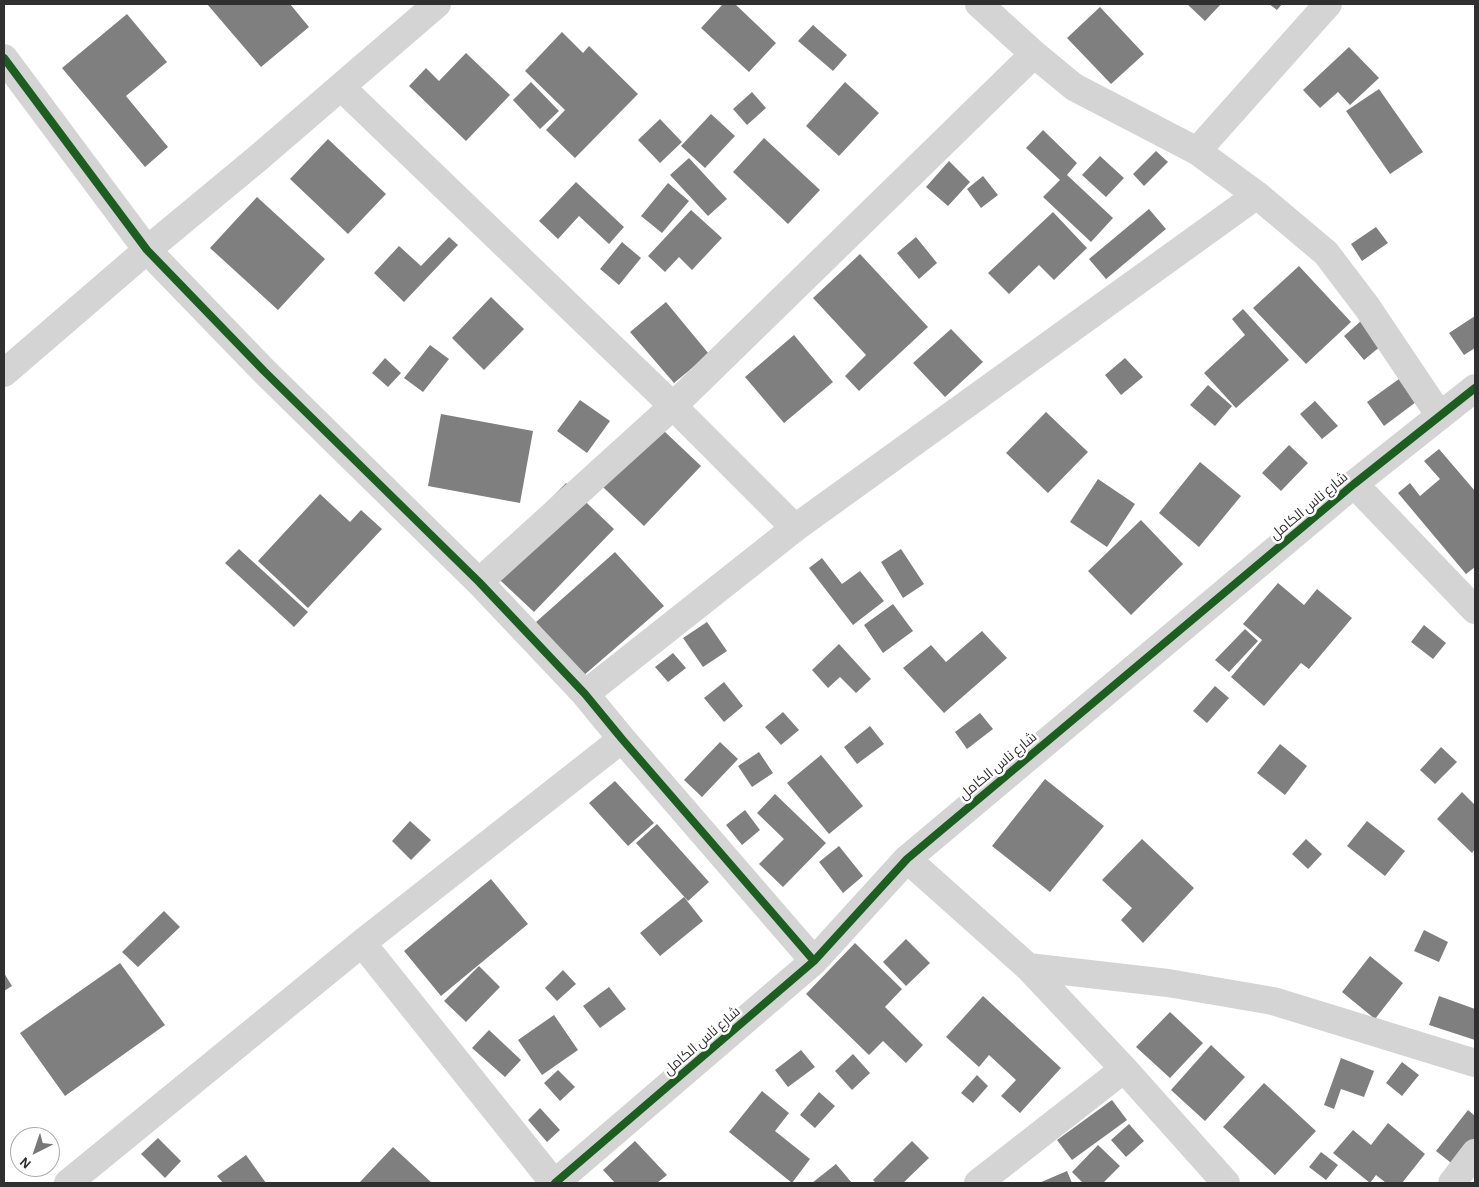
<!DOCTYPE html>
<meta charset="utf-8">
<style>
body{margin:0}
#map{position:relative;width:1479px;height:1187px;overflow:hidden;background:#fff;font-family:"Alegreya Sans",sans-serif}
canvas{display:block}
.frame{position:absolute;inset:0;border:5px solid #303030;pointer-events:none}
.north{position:absolute;left:10px;top:1127px;width:50px;height:50px;box-sizing:border-box;background:#fff;border:1px solid #acacac;border-radius:50%;rotate:221deg;font-size:14px;font-weight:700;line-height:20px;text-align:center;color:#303030}
.north::after{content:'';display:block;margin:auto;width:18px;height:22px;background:#787878;clip-path:polygon(50% 0,100% 100%,50% 72%,0 100%)}
</style>
<div id="map">
<canvas width="1479" height="1187"></canvas>
<div class="frame"></div>
<div class="north">N</div>
</div>
<script>
const context = document.querySelector('canvas').getContext('2d');
context.lineJoin = 'round';
function paint(path, color) {
  context.fillStyle = color;
  context.fill(path, 'evenodd');
}
function poly(rows) {
  const path = new Path2D();
  for (const r of rows) {
    path.moveTo(r[0], r[1]);
    for (let i = 2; i < r.length; i += 2) path.lineTo(r[i], r[i + 1]);
  }
  return path;
}
function strokePath(path, color, width, dash) {
  context.strokeStyle = color;
  context.lineWidth = width;
  context.lineCap = dash ? 'butt' : 'round';
  context.setLineDash(dash || []);
  context.stroke(path);
}
function write(font, color, halo, rows, align = 'center') {
  context.font = font + ' "Alegreya Sans",Cairo,sans-serif';
  context.lineWidth = 5;
  context.setLineDash([]);
  context.textBaseline = 'middle';
  context.strokeStyle = halo;
  context.fillStyle = color;
  for (const [text, x, y, turn = 0] of rows) {
    context.save();
    context.translate(x, y);
    context.rotate((+turn || 0) * Math.PI / 180);
    context.textAlign = isNaN(turn) ? turn : align;
    if (halo) context.strokeText(text, 0, 0);
    context.fillText(text, 0, 0);
    context.restore();
  }
}
const building = poly([
 [207,4,290,4,309,27,261,67],
 [723,4,735,4,776,43,749,72,701,28],
 [1187,4,1221,4,1205,21],
 [1269,4,1282,4,1277,10],
 [1100,7,1144,54,1111,84,1067,38],
 [127,14,167,62,126,96,168,147,145,167,62,68],
 [813,25,847,55,833,71,798,41],
 [562,32,583,53,589,46,638,94,575,158,546,130,565,110,525,71],
 [1349,47,1379,78,1350,105,1338,92,1320,108,1303,90],
 [466,53,510,95,466,141,409,86,426,68,439,81],
 [531,82,559,111,540,129,513,100],
 [845,82,879,113,839,156,806,126],
 [1379,89,1423,152,1390,174,1346,111],
 [752,92,766,108,747,125,733,109],
 [711,114,735,136,705,168,681,146],
 [660,119,682,142,660,163,638,140],
 [1043,130,1077,163,1067,175,1113,218,1091,242,1043,197,1060,180,1026,148],
 [764,138,820,190,788,224,733,172],
 [328,139,386,194,348,234,290,179],
 [1156,151,1168,162,1144,186,1133,174],
 [1100,156,1124,178,1106,197,1082,175],
 [689,158,727,199,708,216,670,175],
 [949,161,970,182,948,206,926,187],
 [983,176,998,195,981,208,967,189],
 [576,182,624,227,609,244,579,216,558,239,539,221],
 [668,183,689,201,662,233,641,216],
 [257,197,325,259,278,310,210,248],
 [1149,209,1166,229,1106,279,1089,259],
 [691,210,722,238,692,270,679,257,665,272,648,256],
 [1053,212,1087,248,1054,280,1039,265,1009,294,988,273],
 [1376,227,1388,243,1362,261,1351,244],
 [449,237,458,245,404,302,374,273,399,246,421,266],
 [916,237,937,263,919,279,897,253],
 [622,242,641,258,619,285,600,269],
 [860,254,928,327,859,391,845,376,866,355,813,298],
 [1299,266,1351,322,1306,364,1253,308],
 [491,297,524,329,484,370,452,338],
 [666,302,709,354,674,383,630,332],
 [1243,309,1289,360,1236,408,1204,373,1245,335,1232,319],
 [1475,316,1475,348,1464,355,1449,333],
 [1361,321,1382,345,1364,360,1344,336],
 [951,329,983,362,945,397,913,363],
 [794,335,833,382,784,423,745,377],
 [430,345,449,359,423,392,404,378],
 [385,358,401,373,388,387,372,373],
 [1125,358,1143,377,1121,395,1105,375],
 [1399,379,1416,402,1384,426,1367,402],
 [1208,385,1232,406,1215,426,1190,405],
 [580,400,610,421,587,453,557,431],
 [1315,401,1338,426,1322,439,1300,414],
 [1046,412,1088,452,1048,493,1006,453],
 [645,413,701,466,644,526,587,472],
 [441,414,533,431,520,503,428,486],
 [1289,445,1308,463,1281,491,1262,473],
 [1439,449,1475,491,1475,567,1466,574,1398,493,1410,483,1420,496,1440,479,1424,461],
 [1200,462,1241,496,1199,547,1159,513],
 [1098,479,1135,504,1107,547,1070,522],
 [566,483,614,529,534,612,485,566],
 [320,494,350,522,361,510,382,529,308,608,258,561],
 [1141,520,1183,564,1131,615,1088,571],
 [239,549,308,612,294,627,225,563],
 [901,549,924,584,903,598,881,562],
 [615,552,664,606,583,676,536,622],
 [822,558,842,584,860,571,884,601,853,625,809,568],
 [1278,583,1304,605,1317,589,1352,618,1309,669,1301,663,1264,706,1231,677,1262,640,1243,624],
 [893,604,913,631,883,653,864,625],
 [707,622,727,651,703,667,683,638],
 [1424,625,1446,643,1433,659,1411,642],
 [1245,629,1258,641,1229,672,1215,660],
 [982,631,1007,658,944,713,903,668,931,645,946,662],
 [839,644,871,679,856,693,840,677,828,688,812,670],
 [673,653,686,668,668,682,655,667],
 [724,682,743,706,724,722,704,698],
 [1215,686,1229,698,1207,723,1193,711],
 [783,712,799,730,781,745,765,727],
 [980,713,993,729,967,749,955,732],
 [870,726,884,744,857,764,844,747],
 [720,742,738,759,702,797,684,780],
 [1280,744,1307,766,1285,795,1257,773],
 [1441,747,1457,762,1435,784,1420,770],
 [759,752,773,773,752,787,738,766],
 [821,755,863,806,829,834,787,783],
 [1045,779,1104,826,1050,892,992,846],
 [615,781,654,823,628,846,589,803],
 [1462,792,1475,805,1475,849,1472,853,1437,819],
 [775,794,826,843,783,887,759,864,784,839,757,813],
 [745,810,760,830,742,845,726,825],
 [410,821,431,840,411,860,392,841],
 [1367,821,1405,851,1385,876,1347,846],
 [657,824,709,882,688,901,636,843],
 [1142,839,1194,888,1143,943,1121,920,1132,908,1102,880],
 [1306,839,1322,854,1308,869,1292,854],
 [839,846,863,876,843,893,819,862],
 [491,879,528,924,441,996,404,951],
 [684,897,703,921,660,956,640,933],
 [164,911,180,927,138,967,122,952],
 [1424,930,1448,942,1439,962,1414,951],
 [906,939,930,963,906,986,883,962],
 [855,943,902,989,885,1007,923,1045,906,1063,883,1041,869,1055,806,994],
 [1370,956,1403,983,1375,1019,1342,992],
 [120,963,165,1025,65,1096,20,1033],
 [479,966,500,987,466,1022,444,1001],
 [563,970,576,984,557,1001,545,988],
 [4,973,12,986,4,991],
 [609,987,626,1009,600,1028,583,1006],
 [983,996,1061,1068,1020,1113,1001,1096,1016,1080,989,1055,979,1067,946,1037],
 [1439,996,1475,1009,1475,1040,1429,1025],
 [1170,1012,1203,1043,1170,1078,1136,1047],
 [554,1015,578,1050,542,1075,518,1040],
 [489,1030,521,1060,505,1077,472,1048],
 [1211,1045,1245,1077,1205,1121,1171,1090],
 [801,1050,815,1067,788,1087,775,1070],
 [853,1054,870,1073,852,1090,835,1071],
 [1341,1058,1374,1071,1364,1097,1341,1089,1334,1109,1324,1105],
 [1402,1062,1419,1075,1402,1096,1386,1083],
 [558,1070,575,1087,560,1101,544,1083],
 [977,1075,988,1086,973,1103,961,1093],
 [1264,1083,1316,1131,1275,1175,1223,1127],
 [762,1091,789,1113,775,1131,810,1159,792,1183,729,1132],
 [819,1092,835,1106,815,1128,800,1115],
 [1112,1100,1127,1120,1072,1160,1057,1140],
 [540,1108,560,1130,547,1142,528,1120],
 [1468,1110,1475,1116,1475,1140,1455,1166,1436,1151],
 [1388,1123,1425,1154,1402,1183,1386,1183,1376,1175,1370,1183,1333,1153,1353,1130,1371,1145],
 [1129,1124,1144,1141,1126,1157,1111,1140],
 [158,1138,181,1161,165,1178,141,1154],
 [635,1141,667,1175,657,1183,615,1183,603,1170],
 [912,1141,929,1158,903,1183,876,1183,873,1180],
 [1098,1145,1120,1166,1103,1183,1083,1183,1072,1172],
 [393,1147,432,1183,359,1183],
 [1321,1152,1338,1165,1326,1180,1309,1167],
 [246,1155,266,1183,223,1183,217,1176],
 [836,1164,852,1183,812,1183],
 [1067,1171,1072,1183,1039,1183]
]);
const street = poly([
 [979,4,1034,54,1074,87,1197,151,1257,195,1326,253,1367,307,1440,416],
 [4,58,147,250,264,371,479,582,585,694,622,739,814,961],
 [341,87,673,406,795,528],
 [1197,151,1328,4],
 [4,373,147,250,257,159,437,4],
 [1354,484,1475,610],
 [479,582,673,406,1034,54],
 [585,694,795,528,1257,195],
 [907,859,1028,967,1124,1069,1226,1183],
 [362,943,554,1183],
 [1028,967,1168,983,1273,1001,1475,1063],
 [68,1183,362,943,622,739],
 [555,1183,814,961,907,859,1354,484,1475,388],
 [978,1183,1124,1069],
 [1452,1183,1475,1153]
]);
const cycleway = poly([
 [4,58,147,250,264,371,479,582,585,694,622,739,814,961],
 [555,1183,814,961,907,859,1354,484,1475,388]
]);
const streetNames = [
 ["شارع ناس الكامل",1309,506,-40],
 ["شارع ناس الكامل",998,766,-40],
 ["شارع ناس الكامل",702,1041,-41]
];
paint(building, '#7f7f7f');
strokePath(street, '#d4d4d4', 28);
strokePath(cycleway, '#1b5e20', 8);
write('14px', '#303030', '#fff', streetNames);
</script>
